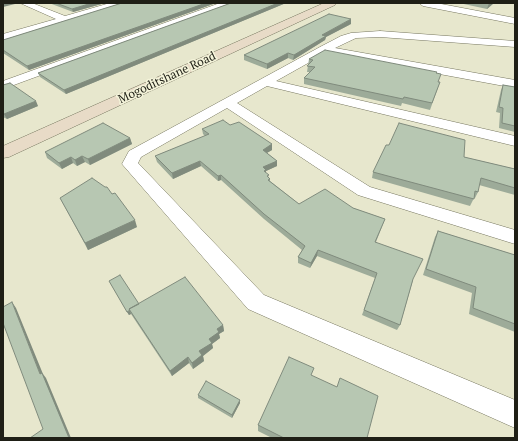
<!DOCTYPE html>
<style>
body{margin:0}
#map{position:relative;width:518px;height:441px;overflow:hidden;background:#e7e7cd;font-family:"PT Serif",serif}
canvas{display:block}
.frame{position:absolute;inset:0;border:4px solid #1f1f16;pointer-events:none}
</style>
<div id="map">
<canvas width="518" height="441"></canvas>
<div class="frame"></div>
</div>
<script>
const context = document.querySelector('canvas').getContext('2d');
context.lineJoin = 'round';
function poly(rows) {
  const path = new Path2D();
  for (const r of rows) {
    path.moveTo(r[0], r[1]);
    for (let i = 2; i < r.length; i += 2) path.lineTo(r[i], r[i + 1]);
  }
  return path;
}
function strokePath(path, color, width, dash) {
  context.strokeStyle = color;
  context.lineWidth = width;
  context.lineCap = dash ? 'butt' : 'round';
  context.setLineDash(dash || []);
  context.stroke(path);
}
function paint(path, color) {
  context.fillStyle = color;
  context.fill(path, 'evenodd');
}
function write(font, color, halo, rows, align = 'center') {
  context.font = font + ' "PT Serif",serif';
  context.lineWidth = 3;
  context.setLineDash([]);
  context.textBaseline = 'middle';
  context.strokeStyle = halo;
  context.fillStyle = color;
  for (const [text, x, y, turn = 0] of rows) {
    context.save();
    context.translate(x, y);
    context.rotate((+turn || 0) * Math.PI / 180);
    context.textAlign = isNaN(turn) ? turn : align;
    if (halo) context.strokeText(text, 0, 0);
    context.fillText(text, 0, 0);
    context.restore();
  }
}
const minor = poly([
 [20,3,32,3,65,16,110,3,123,3,122,5,3,40,3,34,56,19,20,3],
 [220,3,232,3,231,5,3,89,3,81,220,3],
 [419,3,436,3,515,18,515,24,423,6,419,3],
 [380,31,515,41,515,47,380,37,356,38,335,48,515,80,515,88,326,53,276,81,515,136,515,146,267,86,237,103,370,187,515,230,515,244,358,195,227,108,141,157,138,163,264,295,515,400,515,428,248,309,122,164,129,151,320,47,341,36,351,33,380,31]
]);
const secondary = poly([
 [324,3,337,3,335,5,9,157,3,158,3,146,324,3]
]);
const wall = poly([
 [49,3,105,3,73,12],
 [122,3,216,3,29,70,3,53,3,40],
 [231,3,286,3,66,94,40,77,38,73],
 [459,3,494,3,487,9],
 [351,24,326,37,325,40,293,60,288,58,267,69,244,60,244,55],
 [309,59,436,73,438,82,440,82,430,110,402,103,401,106,304,84,304,78,310,72,307,72],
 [3,85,38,106,7,119,3,117],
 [503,85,515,87,515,132,499,128,500,113,496,112,501,90],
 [230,125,272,144,272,150,267,153,277,161,277,166,266,171,266,173,270,179,270,181,299,204,353,208,385,219,376,242,413,280,400,325,397,330,362,315,375,278,317,256,310,268,298,263,298,257,302,250,264,219,221,180,218,181,201,166,173,179,157,162,155,156,205,136,203,134,202,129],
 [130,138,132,144,90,165,85,162,77,166,73,163,62,169,47,158,45,152],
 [389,145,464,157,515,169,515,195,479,185,478,192,475,198,474,198,470,206,372,178,373,172],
 [60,198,137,227,88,250],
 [438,231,515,255,515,332,469,314,472,293,423,275,435,237],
 [109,281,139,304,223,325,224,331,219,334,220,338,212,344,213,348,203,356,204,361,193,369,189,363,172,376,131,314,129,315],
 [312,376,367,438,272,438,258,431,258,425],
 [198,395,240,403,232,418,198,398]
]);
const shadedWall = poly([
 [6,3,19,3,3,7,3,4],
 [92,3,105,3,73,12,72,9],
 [206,3,216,3,29,70,27,66],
 [278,3,286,3,66,94,64,90],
 [489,3,494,3,487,9],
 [351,19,351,24,326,37,325,40,293,60,294,55,322,35],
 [288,53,288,58,267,69,267,64],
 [36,101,38,106,7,119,4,114],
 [130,138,132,144,90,165,88,159],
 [272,144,272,150,263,155,263,150],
 [82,156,85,162,77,166,75,160],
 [71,157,73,163,62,169,59,163],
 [200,161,201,166,173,179,172,173],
 [277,161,277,166,266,171,266,175,263,167],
 [221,175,221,180,218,181,218,176],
 [135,220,137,227,88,250,85,243],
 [318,250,317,256,310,268,311,263],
 [12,302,16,308,43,374,46,378,71,438,69,438,40,374],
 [130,311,131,314,129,315,127,312],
 [223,325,224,331,219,334,220,338,212,344,213,348,203,356,204,361,193,369,192,363,199,351,217,329],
 [188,357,189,363,172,376,170,371],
 [240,400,240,403,232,418,232,415]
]);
const building = poly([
 [56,3,92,3,72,9,56,3],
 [122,3,206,3,27,66,3,50,3,40,122,3],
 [231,3,278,3,64,90,38,73,231,3],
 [329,14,351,19,322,35,326,36,294,55,288,53,267,64,244,55,329,14],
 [325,50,437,72,436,73,441,74,438,82,440,82,432,103,404,97,403,99,304,78,315,67,307,66,313,60,309,59,325,50],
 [10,83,36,101,4,114,3,113,3,85,10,83],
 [503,85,515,87,515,126,502,123,503,108,499,107,503,85],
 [223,120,230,125,239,122,272,144,263,150,277,161,263,167,266,170,264,171,269,175,267,176,270,179,268,180,299,204,325,189,353,208,385,219,375,242,423,259,413,279,400,325,364,310,377,273,318,250,311,263,298,257,305,246,264,214,221,175,218,176,200,161,172,173,155,156,209,134,202,129,223,120],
 [103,123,130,138,88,159,82,156,75,160,71,157,59,163,45,152,103,123],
 [399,123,465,140,464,157,515,169,515,188,481,178,478,192,475,191,474,199,373,172,386,145,389,145,399,123],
 [92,178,105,187,107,187,112,194,115,193,135,220,85,243,60,198,92,178],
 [438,231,515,255,515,324,473,308,476,287,426,269,438,231],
 [120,275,139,304,129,309,130,310,127,312,109,281,120,275],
 [185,277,223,325,217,329,219,332,209,339,212,343,199,351,202,355,192,363,188,357,170,371,129,309,185,277],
 [12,302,40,374,42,373,69,438,30,438,43,429,3,323,3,307,12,302],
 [289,357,314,368,311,375,337,387,340,378,378,396,367,438,284,438,258,425,289,357],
 [206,381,240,400,232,415,198,395,206,381]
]);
const farStreetnames = [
 ["Mogoditshane Road",167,78,-25]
];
strokePath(minor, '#777760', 1);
strokePath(secondary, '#777760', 1);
paint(minor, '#fff');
paint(secondary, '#e8dbc7');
paint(wall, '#9dab99');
paint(shadedWall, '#808b7d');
paint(building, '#b7c7b2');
strokePath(building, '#808b7d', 1);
write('12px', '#1f1f16', '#f4f4da', farStreetnames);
</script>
